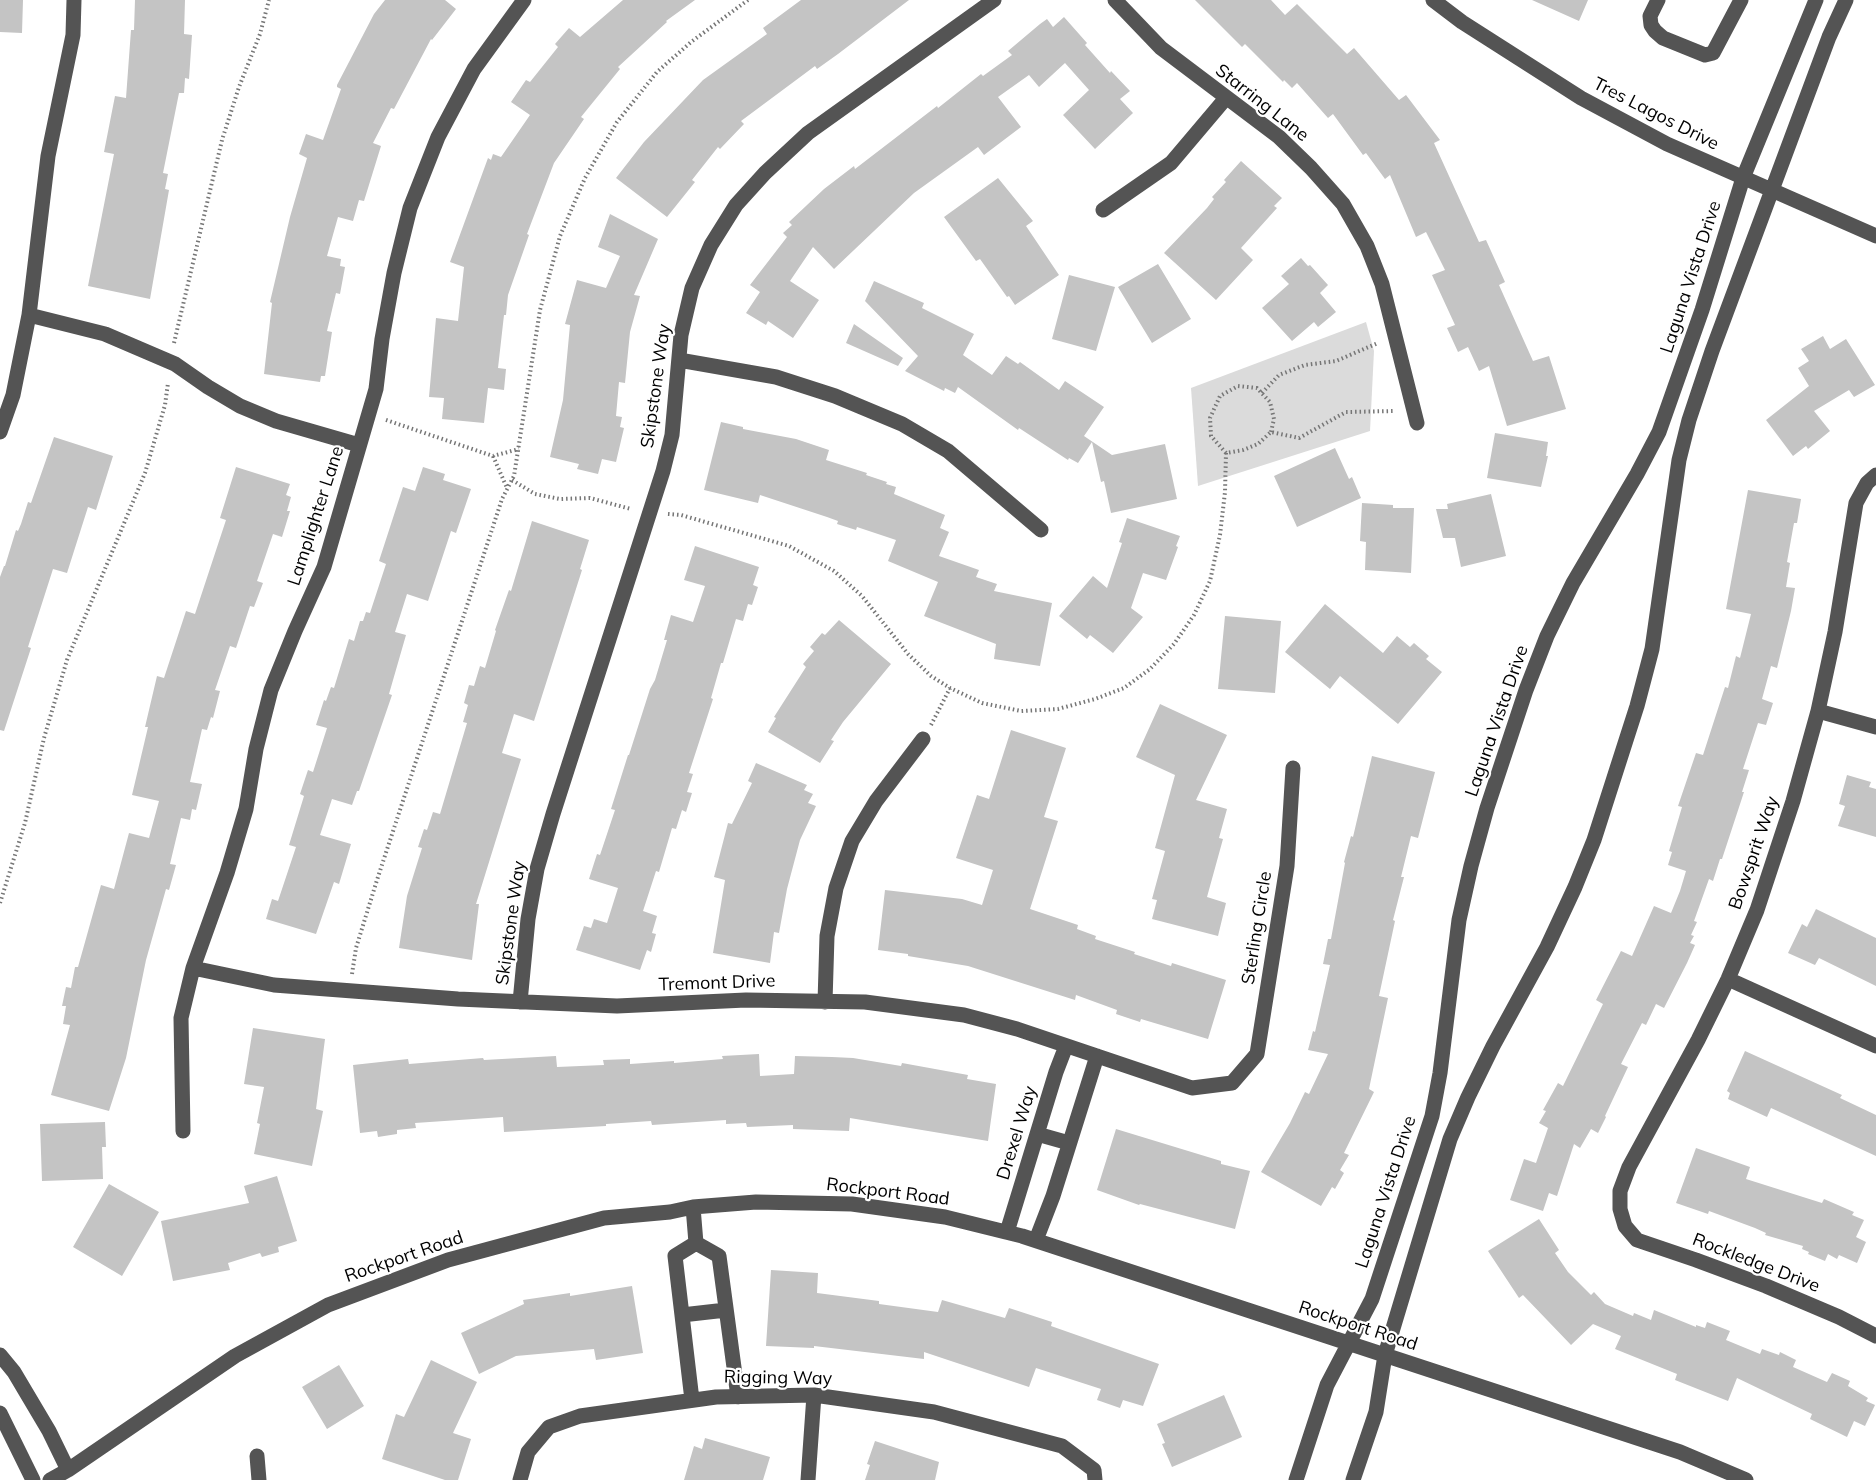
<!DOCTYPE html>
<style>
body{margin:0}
canvas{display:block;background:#fff}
</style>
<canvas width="1876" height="1480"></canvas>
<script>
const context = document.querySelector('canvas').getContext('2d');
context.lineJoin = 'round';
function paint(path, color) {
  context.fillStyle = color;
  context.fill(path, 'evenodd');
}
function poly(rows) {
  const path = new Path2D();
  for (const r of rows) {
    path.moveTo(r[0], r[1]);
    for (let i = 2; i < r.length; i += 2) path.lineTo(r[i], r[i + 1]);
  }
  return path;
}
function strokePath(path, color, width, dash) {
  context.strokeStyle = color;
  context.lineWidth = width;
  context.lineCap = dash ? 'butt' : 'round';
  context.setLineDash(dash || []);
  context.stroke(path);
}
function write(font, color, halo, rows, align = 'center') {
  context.font = font + ' Mulish,sans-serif';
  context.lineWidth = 4.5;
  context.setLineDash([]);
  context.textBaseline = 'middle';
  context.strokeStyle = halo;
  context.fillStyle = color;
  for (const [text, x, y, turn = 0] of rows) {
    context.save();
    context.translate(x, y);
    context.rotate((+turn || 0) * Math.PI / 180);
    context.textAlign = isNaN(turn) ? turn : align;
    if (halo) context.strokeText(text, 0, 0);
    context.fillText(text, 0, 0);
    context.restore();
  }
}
const green = poly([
 [1366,322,1374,351,1370,431,1198,486,1191,388]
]);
const building = poly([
 [0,0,23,0,22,33,0,32],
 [135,0,185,0,184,34,192,35,189,79,185,78,184,93,179,93,163,173,168,174,165,189,169,190,150,299,88,286,114,154,104,152,115,96,126,98,131,30,134,30],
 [385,0,445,0,456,9,432,40,431,39,394,109,391,108,373,143,381,146,364,201,359,200,353,221,338,217,327,256,341,259,340,266,345,267,340,294,336,293,327,331,332,332,325,376,321,376,320,382,264,374,272,303,270,302,290,217,307,158,299,154,306,134,323,140,341,89,337,87,337,85,374,14],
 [623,0,695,0,666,21,667,22,618,67,620,69,581,117,584,119,554,163,527,234,529,235,508,295,506,315,504,315,498,368,506,369,504,390,488,388,484,423,442,419,444,398,429,397,436,318,458,321,464,267,450,262,488,158,491,160,493,154,501,157,530,115,511,102,526,80,530,82,558,47,555,44,569,28,580,37],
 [801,0,909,0,838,54,817,69,815,66,741,121,744,124,720,149,718,147,692,180,695,182,667,217,616,178,644,142,703,80,767,34,763,28],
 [1195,0,1271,0,1285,15,1297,4,1347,54,1354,48,1399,100,1406,95,1440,140,1434,143,1479,242,1486,240,1505,282,1499,285,1533,361,1549,356,1566,409,1507,426,1489,366,1479,371,1468,347,1458,352,1447,328,1455,325,1432,275,1445,270,1426,232,1416,237,1390,175,1385,179,1366,153,1363,155,1333,114,1328,118,1297,83,1292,88,1284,80,1283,82,1245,44,1242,47],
 [1532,0,1588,0,1579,21],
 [1064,17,1087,43,1085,45,1110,73,1111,71,1130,91,1120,99,1133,113,1095,149,1063,115,1089,90,1065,63,1039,87,1029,75,998,97,1021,127,984,155,978,147,914,193,834,269,813,247,790,281,819,300,793,338,768,321,766,325,746,313,760,292,750,285,787,237,783,233,792,225,789,222,824,189,854,166,855,169,937,106,938,108,981,74,983,76,1012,55,1008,51,1040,24,1047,19,1053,27],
 [1241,161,1282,198,1274,206,1277,208,1241,248,1253,260,1216,300,1164,253,1207,208,1214,199,1212,197,1226,182,1224,180],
 [998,178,1033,221,1026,226,1059,275,1015,305,1009,296,1007,297,980,259,976,261,944,217],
 [610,214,658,239,634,295,640,296,630,332,625,383,619,382,616,416,622,417,620,427,624,428,616,462,602,459,598,474,577,469,579,464,550,457,563,400,570,325,565,324,577,280,606,288,620,256,598,247],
 [1301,258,1308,266,1310,265,1328,285,1320,293,1336,312,1318,327,1314,322,1292,341,1262,308,1289,284,1281,276],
 [1158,264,1191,319,1152,343,1118,287],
 [1069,275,1115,287,1096,351,1052,339],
 [874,281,924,303,922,308,974,334,963,355,992,375,1006,356,1018,364,1020,362,1059,390,1065,381,1104,407,1084,436,1112,455,1165,444,1177,499,1111,513,1104,481,1101,482,1092,442,1078,463,1069,458,1068,460,1019,428,1018,430,958,387,955,393,945,388,944,391,905,371,918,356,865,301],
 [854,324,903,358,898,366,846,343],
 [1823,336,1830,349,1846,339,1875,385,1854,397,1849,390,1814,411,1830,431,1808,449,1806,446,1793,456,1766,420,1809,386,1798,368,1809,361,1801,349],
 [721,422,743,427,743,429,796,439,829,450,826,460,867,473,866,475,887,482,886,484,896,487,894,494,945,515,940,528,949,532,939,556,979,570,976,577,997,584,994,591,1052,603,1040,666,994,659,996,644,924,616,938,582,888,561,896,540,857,527,856,530,837,524,838,521,827,517,760,495,758,503,704,490],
 [1495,433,1548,442,1546,456,1548,456,1541,487,1487,478],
 [54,437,113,456,96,510,88,507,67,573,53,569,28,647,31,648,4,731,0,730,0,577,4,566,5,566,16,530,18,531,21,524,28,502,31,503],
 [1335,448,1349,479,1352,477,1361,498,1297,527,1274,476],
 [236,467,290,484,286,495,291,497,287,511,290,511,282,537,273,534,257,581,263,583,254,607,250,606,236,648,230,646,215,690,220,691,213,718,211,717,207,730,202,729,190,782,202,784,196,810,192,809,190,820,181,818,170,864,176,865,169,890,166,889,146,960,126,1058,109,1111,51,1095,70,1025,63,1024,66,1006,62,1006,66,987,71,988,75,967,78,967,101,885,114,889,129,833,149,838,159,801,132,795,148,727,145,727,157,676,164,678,186,611,195,614,226,520,220,518],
 [423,467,445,474,443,480,471,489,456,533,451,531,428,601,407,594,395,632,406,635,389,694,392,695,359,791,357,791,352,805,332,799,320,835,351,844,339,884,334,882,316,934,266,919,272,899,278,901,296,847,289,845,304,796,300,794,308,770,313,772,327,728,316,725,324,700,326,701,331,687,334,688,349,639,354,641,360,621,363,621,366,612,370,613,386,564,379,561,403,487,415,491],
 [1748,490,1801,499,1797,523,1794,523,1787,562,1790,563,1786,587,1795,588,1791,611,1777,668,1771,666,1762,699,1773,703,1766,725,1758,723,1743,769,1749,770,1742,792,1744,792,1722,859,1720,859,1713,881,1709,879,1694,921,1697,922,1691,935,1694,936,1690,943,1695,945,1687,963,1664,1008,1656,1004,1646,1025,1642,1023,1621,1064,1628,1067,1605,1116,1606,1117,1598,1133,1591,1129,1580,1148,1574,1144,1557,1196,1549,1193,1543,1211,1510,1200,1524,1159,1536,1163,1548,1128,1539,1123,1546,1111,1543,1110,1558,1083,1563,1086,1603,1004,1596,1000,1621,951,1632,956,1654,906,1671,913,1680,891,1686,871,1668,865,1672,852,1669,851,1682,807,1678,806,1696,753,1703,755,1725,687,1728,688,1736,656,1740,658,1751,614,1726,609],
 [1491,494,1506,556,1461,567,1455,538,1443,538,1436,509,1448,509,1447,504],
 [1362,503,1393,505,1393,508,1414,508,1411,573,1365,570,1366,542,1360,541],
 [1127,518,1180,536,1176,546,1178,547,1166,580,1143,573,1131,608,1143,617,1113,653,1090,635,1087,639,1059,616,1093,576,1107,588,1122,543,1119,542],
 [532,521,589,540,580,569,582,570,534,721,514,714,502,753,521,759,476,904,479,904,472,960,399,948,407,896,422,848,418,847,424,829,427,830,433,812,440,814,467,723,463,722,468,705,464,703,469,685,474,686,480,666,485,668,496,631,495,630,509,590,511,591],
 [695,546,759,567,753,585,758,587,752,605,748,604,743,621,736,619,723,663,721,663,711,698,713,699,689,773,693,774,687,792,692,793,686,812,682,810,676,829,672,828,659,872,656,871,643,911,657,916,652,933,656,934,651,952,647,950,640,970,576,950,584,926,591,928,594,919,607,923,618,888,589,879,597,854,600,855,615,810,611,809,628,755,629,755,650,689,655,680,667,640,664,640,671,615,693,622,705,586,684,580],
 [1325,604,1383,653,1397,636,1410,647,1414,643,1429,656,1426,659,1442,672,1398,724,1340,676,1330,689,1285,652],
 [1225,616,1281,621,1275,693,1218,689],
 [839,620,891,664,843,722,831,740,834,741,820,763,768,732,776,718,774,717,806,667,803,664,814,651,810,647,822,633,825,635],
 [1160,704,1227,735,1196,800,1227,809,1219,838,1223,839,1207,897,1226,903,1218,936,1152,919,1157,900,1152,899,1165,851,1155,848,1175,775,1136,757],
 [1011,730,1066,748,1044,817,1058,821,1030,909,1078,925,1077,929,1096,936,1095,939,1135,952,1134,954,1171,966,1172,963,1226,980,1208,1039,1141,1019,1140,1022,1116,1014,1117,1010,1076,995,1075,1000,968,966,908,956,908,954,878,950,885,890,962,899,982,905,993,870,956,858,977,795,989,799],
 [1372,756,1435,772,1418,838,1411,836,1401,877,1404,877,1393,920,1395,921,1379,996,1388,998,1369,1089,1374,1092,1344,1153,1349,1155,1340,1170,1344,1173,1335,1189,1332,1187,1321,1206,1261,1172,1290,1123,1305,1092,1309,1094,1328,1054,1308,1050,1313,1031,1315,1032,1330,965,1323,964,1328,939,1331,939,1345,863,1344,862,1351,836,1353,837],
 [756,763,807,785,804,790,813,794,808,803,816,806,800,840,787,889,779,933,774,932,770,963,713,953,725,880,714,877,728,823,732,824,752,783,748,781],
 [1847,775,1871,782,1869,787,1876,789,1876,837,1838,826,1845,806,1839,804],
 [1816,909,1876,938,1876,986,1819,958,1815,965,1788,953,1802,924,1807,927],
 [253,1028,325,1039,316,1109,323,1111,312,1166,254,1154,260,1124,257,1123,264,1087,244,1084],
 [1745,1051,1842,1095,1840,1098,1876,1115,1876,1156,1771,1108,1767,1117,1728,1099,1730,1093,1727,1091],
 [759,1054,760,1076,794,1074,795,1056,832,1057,853,1058,901,1066,902,1063,968,1075,967,1079,996,1084,988,1141,850,1118,849,1131,793,1129,793,1125,747,1127,746,1123,726,1124,726,1120,652,1125,651,1121,606,1124,606,1126,504,1132,503,1117,415,1123,416,1128,397,1130,397,1134,378,1137,377,1131,360,1133,353,1065,408,1059,409,1064,483,1058,484,1060,556,1056,557,1067,604,1065,603,1060,630,1059,630,1064,674,1061,674,1063,723,1059,722,1056],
 [105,1122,106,1147,102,1147,103,1179,42,1181,40,1124],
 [1116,1129,1221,1161,1221,1164,1250,1171,1235,1229,1140,1204,1139,1205,1097,1190],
 [1696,1148,1750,1167,1746,1179,1822,1203,1824,1199,1854,1212,1852,1215,1864,1220,1856,1237,1866,1242,1857,1263,1839,1255,1837,1259,1828,1254,1825,1261,1808,1254,1809,1252,1802,1249,1803,1246,1765,1235,1766,1233,1755,1228,1709,1211,1708,1214,1676,1203],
 [277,1176,297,1241,278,1247,279,1252,262,1257,260,1253,228,1263,230,1270,173,1281,161,1221,249,1203,244,1186],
 [109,1184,159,1212,122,1276,73,1247],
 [1539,1219,1559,1250,1555,1253,1568,1272,1591,1295,1594,1292,1605,1304,1633,1316,1634,1313,1651,1320,1654,1310,1696,1327,1696,1325,1705,1328,1707,1322,1730,1331,1726,1340,1760,1354,1762,1349,1779,1355,1780,1352,1796,1360,1793,1367,1827,1382,1832,1373,1850,1381,1848,1386,1868,1398,1866,1401,1875,1405,1865,1426,1854,1421,1847,1437,1810,1419,1812,1414,1737,1378,1728,1401,1675,1380,1677,1374,1615,1349,1621,1336,1593,1324,1571,1345,1523,1295,1519,1298,1488,1251],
 [771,1270,818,1273,817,1293,879,1301,879,1304,938,1312,942,1300,1005,1318,1009,1308,1052,1322,1051,1326,1159,1364,1143,1406,1123,1400,1120,1408,1097,1400,1101,1389,1036,1368,1029,1387,924,1352,924,1359,814,1346,814,1348,766,1346],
 [632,1286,643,1353,596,1360,594,1349,516,1356,479,1374,461,1333,524,1304,523,1300,570,1293,570,1296],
 [431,1360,477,1382,453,1433,471,1439,458,1480,445,1480,382,1459,396,1414,404,1417],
 [339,1365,364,1406,327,1429,302,1387],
 [1224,1395,1242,1437,1172,1467,1162,1444,1165,1443,1157,1424],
 [705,1438,770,1457,763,1480,684,1480,694,1446,702,1449],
 [875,1441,939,1462,935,1480,865,1480,870,1465,867,1464]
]);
const path = poly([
 [174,343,222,140,239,87,260,34,269,0],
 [1262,393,1279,375,1305,365,1336,361,1378,343],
 [386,420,493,456,519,449],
 [1271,432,1274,419,1270,402,1257,388,1238,386,1220,396,1210,418,1211,436,1226,453,1243,450,1258,444,1271,432,1299,438,1346,412,1395,411],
 [493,456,507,488],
 [512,480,535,494,560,499,590,498,631,509],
 [668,514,681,515,789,546,834,571,862,596,908,654,931,676,950,688,982,703,1021,711,1058,709,1095,699,1124,688,1150,669,1174,644,1194,615,1210,581,1220,535,1225,492,1226,453],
 [931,725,950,688],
 [0,903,25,823,44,738,67,660,145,473,165,405,168,383],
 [352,974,356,948,377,880,502,499,514,476,540,310,560,236,585,178,617,122,657,72,691,42,748,0]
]);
const minor = poly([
 [1115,0,1161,48,1279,137,1311,168,1343,204,1367,246,1382,284,1417,423],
 [1433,0,1462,22,1581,98,1667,144,1876,236],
 [1658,0,1650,16,1651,25,1655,31,1663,38,1705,55,1713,53,1741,0],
 [1103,210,1171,163,1226,98],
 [29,315,105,334,175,364,208,387,240,406,276,421,359,445],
 [679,360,776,377,835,396,902,424,948,451,1041,530],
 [0,432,13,395,29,315,48,156,73,35,74,0],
 [1876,475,1867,483,1856,503,1835,632,1818,711,1793,801,1757,910,1728,979,1698,1040,1629,1167,1620,1191,1620,1209,1625,1226,1637,1240,1696,1260,1766,1286,1839,1317,1876,1336],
 [1818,711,1876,727],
 [193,968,274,985,458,999,617,1006,746,1000,865,1002,964,1015,1017,1029,1192,1088,1232,1083,1257,1054,1287,866,1293,768],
 [1728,979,1876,1046],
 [520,1002,528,919,537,869,553,814,663,471,672,435,681,335,692,288,711,245,736,205,765,173,808,133,994,0],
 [825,1002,827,936,836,888,852,841,876,801,923,739],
 [183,1131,181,1018,193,968,227,873,246,809,256,749,271,690,295,631,324,567,376,389,382,339,394,273,410,208,438,137,474,69,524,0],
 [1037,1134,1069,1143],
 [693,1207,696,1243],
 [1007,1232,1056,1072,1066,1046],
 [1036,1240,1053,1196,1097,1056],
 [696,1243,719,1256,738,1397],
 [682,1315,726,1310],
 [0,1355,14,1372,49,1431,68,1470],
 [692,1400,675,1256,696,1243],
 [0,1413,33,1480],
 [257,1456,259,1480],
 [50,1480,68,1470,235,1356,328,1305,448,1260,604,1218,670,1212,693,1207,756,1202,852,1204,945,1217,1022,1236,1680,1452,1746,1480],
 [520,1480,528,1452,549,1427,580,1416,716,1397,814,1395,934,1412,1062,1446,1094,1470,1095,1480],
 [808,1480,814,1395],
 [1296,1480,1327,1385,1372,1299,1432,1116,1440,1073,1459,920,1471,866,1487,808,1526,690,1547,636,1573,583,1637,474,1659,432,1702,310,1743,178,1816,0],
 [1353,1480,1376,1412,1385,1355,1450,1139,1468,1097,1493,1046,1547,947,1575,887,1594,840,1637,706,1652,649,1679,460,1689,420,1712,351,1772,190,1829,37,1846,0]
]);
const streetNames = [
 ["Starring Lane",1262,103,38],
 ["Tres Lagos Drive",1656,114,27],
 ["Laguna Vista Drive",1691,277,-72],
 ["Skipstone Way",656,386,-82],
 ["Lamplighter Lane",316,516,-72],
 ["Laguna Vista Drive",1497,721,-71],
 ["Bowsprit Way",1754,853,-71],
 ["Skipstone Way",511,923,-82],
 ["Sterling Circle",1257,928,-81],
 ["Tremont Drive",717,983,-2],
 ["Drexel Way",1017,1133,-73],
 ["Rockport Road",888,1192,7],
 ["Laguna Vista Drive",1386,1192,-72],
 ["Rockport Road",404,1257,-19],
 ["Rockledge Drive",1756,1263,21],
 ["Rockport Road",1358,1326,18],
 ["Rigging Way",778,1378,1]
];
paint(green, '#dbdbdb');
paint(building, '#c4c4c4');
strokePath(path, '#767676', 4, [1.5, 3]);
strokePath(minor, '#545454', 15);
write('18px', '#000', '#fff', streetNames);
</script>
